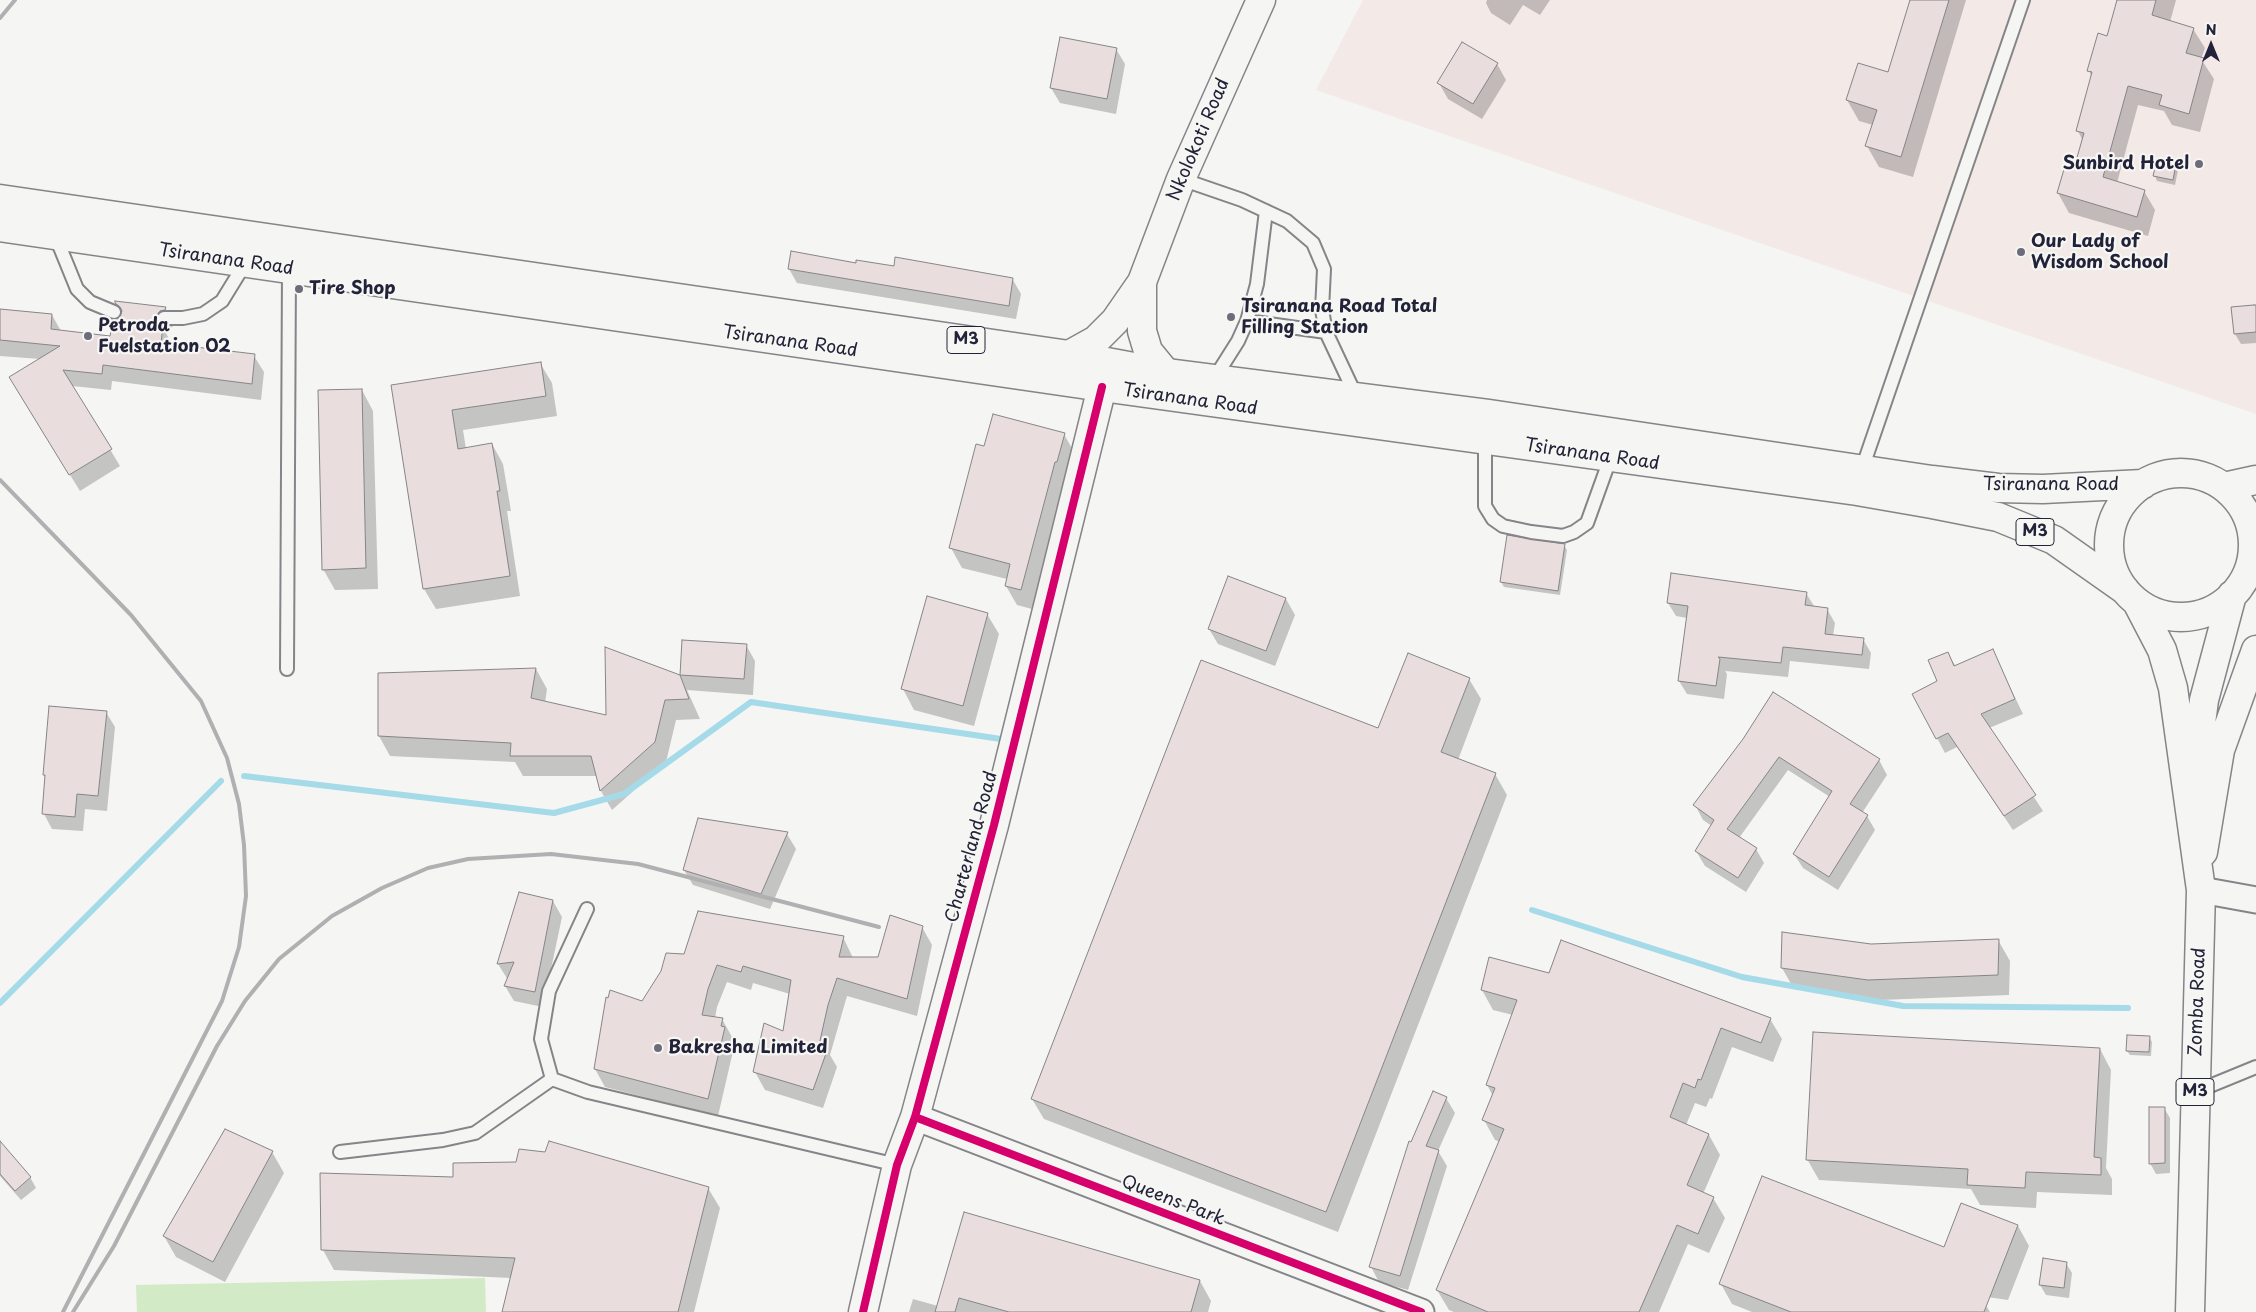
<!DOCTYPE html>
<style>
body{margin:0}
#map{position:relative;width:2256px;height:1312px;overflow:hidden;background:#f5f5f3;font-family:"Playpen Sans",sans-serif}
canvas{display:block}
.north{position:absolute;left:2186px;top:20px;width:50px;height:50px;-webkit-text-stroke:4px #f6f6f2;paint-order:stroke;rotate:0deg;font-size:14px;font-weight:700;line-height:20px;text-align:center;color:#22223b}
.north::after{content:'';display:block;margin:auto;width:18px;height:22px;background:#22223b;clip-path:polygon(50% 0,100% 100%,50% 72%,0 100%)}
</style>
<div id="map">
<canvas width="2256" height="1312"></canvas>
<div class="north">N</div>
</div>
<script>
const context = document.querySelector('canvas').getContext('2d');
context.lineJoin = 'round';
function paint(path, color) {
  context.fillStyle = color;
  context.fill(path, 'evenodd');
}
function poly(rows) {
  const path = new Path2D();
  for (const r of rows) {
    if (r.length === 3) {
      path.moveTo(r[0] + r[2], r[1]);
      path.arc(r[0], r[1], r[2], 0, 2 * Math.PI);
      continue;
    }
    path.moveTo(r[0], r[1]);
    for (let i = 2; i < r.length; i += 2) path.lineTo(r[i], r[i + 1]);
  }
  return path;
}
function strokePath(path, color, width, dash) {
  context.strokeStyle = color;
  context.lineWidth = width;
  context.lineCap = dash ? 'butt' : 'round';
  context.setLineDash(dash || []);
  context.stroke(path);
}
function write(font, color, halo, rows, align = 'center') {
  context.font = font + ' "Playpen Sans",sans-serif';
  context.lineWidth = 4.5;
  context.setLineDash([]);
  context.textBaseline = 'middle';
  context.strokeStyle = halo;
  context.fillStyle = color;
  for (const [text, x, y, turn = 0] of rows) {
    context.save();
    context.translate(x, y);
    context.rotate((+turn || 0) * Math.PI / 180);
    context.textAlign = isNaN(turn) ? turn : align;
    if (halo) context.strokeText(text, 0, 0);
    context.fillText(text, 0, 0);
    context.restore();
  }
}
const built = poly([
 [1363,0,2256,0,2256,414,1316,90]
]);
const green = poly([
 [485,1278,486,1312,137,1312,136,1285]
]);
const shadow = poly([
 [1487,0,1550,0,1540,15,1523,5,1510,25,1491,13,1486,3],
 [1911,0,1966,0,1913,177,1879,167,1867,146,1873,125,1859,121,1847,100,1889,74],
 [2119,0,2176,0,2170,22,2193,29,2205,48,2201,59,2214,79,2200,132,2172,125,2164,111,2138,105,2117,183,2144,191,2155,210,2148,236,2069,213,2058,193,2075,170,2083,141,2078,131,2092,77,2089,71,2108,37],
 [1116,49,1125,64,1116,114,1060,103,1051,88],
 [1497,64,1506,80,1482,119,1448,99,1439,83],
 [2175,166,2178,170,2175,185,2157,181,2155,176],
 [789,269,1013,280,1021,294,1016,319,797,283],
 [116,303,165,308,175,324,166,333,172,345,254,356,264,372,261,400,112,381,111,390,72,386,120,466,80,491,20,394,40,359,0,356,0,311,52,315,61,331,111,338,122,314],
 [2256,306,2256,343,2241,344,2235,334],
 [540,363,552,383,557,416,463,430,466,449,492,444,503,464,511,511,507,511,520,596,436,609,424,589,393,386],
 [362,390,373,411,378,589,335,590,323,569],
 [1064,434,1075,454,1066,480,1032,609,1017,605,1006,586,1007,579,962,568,951,548,985,448],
 [1564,545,1567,550,1560,595,1504,587,1501,582],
 [1806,593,1814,606,1827,609,1835,623,1833,636,1863,639,1871,653,1869,669,1790,661,1788,677,1725,671,1727,674,1724,699,1687,694,1679,681,1687,618,1676,616,1668,603],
 [1286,599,1295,615,1275,666,1218,644,1209,629],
 [987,614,999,634,974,726,914,710,903,689],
 [684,641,746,645,755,661,753,695,687,690,700,719,676,720,666,762,612,810,601,791,597,776,523,776,515,762,390,756,379,736,536,669,547,689,545,703,607,716,606,649,681,676],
 [1992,650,2023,714,1989,728,2043,811,2013,830,1957,747,1945,753,1937,738,1939,681,1948,653,1956,667],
 [1469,679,1481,699,1458,760,1495,774,1507,795,1338,1232,1044,1119,1032,1099,1379,730],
 [106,712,115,727,107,811,85,809,83,831,52,829,44,814,46,779,44,775],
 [1744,740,1879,760,1887,775,1862,813,1867,816,1875,830,1838,890,1803,868,1794,854,1830,797,1788,770,1739,838,1756,849,1764,863,1746,892,1705,866,1696,851,1712,826,1703,820,1695,805],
 [787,834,796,849,770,909,693,885,684,870],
 [553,901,562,917,543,1007,514,1001,505,986,508,980,498,964],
 [922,927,932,945,917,1016,847,996,830,1055,837,1067,823,1108,765,1090,755,1072,784,1032,790,994,753,983,751,990,727,982,717,1007,715,1018,722,1019,732,1037,734,1047,718,1116,605,1087,595,1069,643,1002,685,956,843,937,853,958,879,958],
 [1998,940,2010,961,2009,995,1880,1000,1794,989,1782,968,1871,946],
 [1550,974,1770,1019,1782,1039,1773,1062,1732,1047,1712,1099,1710,1098,1706,1107,1695,1103,1686,1125,1709,1135,1720,1155,1703,1194,1713,1198,1725,1218,1709,1253,1688,1244,1659,1312,1454,1312,1449,1310,1437,1290,1500,1142,1495,1140,1484,1120,1493,1096,1487,1085,1513,1015,1493,1010,1482,990],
 [2149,1037,2152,1042,2151,1056,2130,1055,2127,1051],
 [2100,1049,2111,1070,2106,1168,2112,1179,2112,1195,2037,1192,2036,1208,1980,1205,1971,1189,1819,1180,1807,1159],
 [1446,1098,1455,1113,1438,1151,1447,1166,1408,1290,1379,1282,1371,1267,1411,1143],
 [2164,1108,2170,1118,2170,1173,2156,1174,2150,1163],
 [0,1152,30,1177,36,1188,21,1200,0,1176],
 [272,1152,284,1173,225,1282,176,1257,164,1236],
 [708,1188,720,1208,694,1312,503,1312,511,1278,334,1270,323,1250],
 [965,1214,1200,1281,1211,1301,1208,1312,909,1312,913,1299,938,1306],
 [2018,1226,2029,1246,2008,1300,1980,1296,1990,1312,1752,1312,1732,1304,1721,1284,1945,1248],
 [2066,1263,2072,1273,2069,1298,2046,1295,2040,1285]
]);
const stream = poly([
 [244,776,554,813,624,794,751,702,1001,739],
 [1532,910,1742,977,1903,1006,2128,1008],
 [0,1003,221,781]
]);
const building = poly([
 [1910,0,1949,0,1901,157,1865,146,1877,110,1846,100,1858,63,1888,72,1910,0],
 [2117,0,2156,0,2152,15,2194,28,2186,53,2204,58,2189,114,2159,105,2162,95,2128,86,2103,177,2145,190,2137,217,2057,193,2065,166,2074,168,2084,133,2076,131,2092,72,2087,71,2098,33,2107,36,2117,0],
 [1060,37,1117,48,1107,99,1050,88,1060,37],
 [1462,42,1498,63,1473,104,1437,83,1462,42],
 [2157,160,2176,164,2173,180,2153,176,2157,160],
 [791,251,856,263,856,260,894,266,895,257,1013,278,1009,306,788,269,791,251],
 [115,301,166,307,165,310,160,311,156,318,157,322,163,326,161,343,255,354,252,384,103,365,102,374,63,370,112,449,69,475,9,377,60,346,0,340,0,309,52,314,51,329,110,336,113,320,119,318,122,311,120,307,115,303,115,301],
 [2254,305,2256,305,2256,332,2234,334,2231,307,2254,305],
 [541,362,546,396,452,410,458,449,492,443,500,491,497,491,510,576,423,589,391,385,541,362],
 [362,389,366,568,322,570,318,390,362,389],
 [993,414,1065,433,1057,462,1055,462,1021,590,1005,586,1010,564,949,548,976,444,984,446,993,414],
 [1507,535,1565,544,1558,591,1500,582,1507,535],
 [1671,573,1807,592,1805,605,1828,608,1825,634,1864,638,1862,655,1783,647,1781,663,1718,657,1720,659,1716,686,1678,681,1688,606,1667,603,1671,573],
 [1228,576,1286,598,1266,651,1208,629,1228,576],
 [927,596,988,613,963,706,901,689,927,596],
 [682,640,747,644,744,679,680,675,682,640],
 [605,647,680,675,689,699,665,700,655,742,600,791,591,756,510,756,511,743,378,736,378,673,536,668,531,698,606,715,605,647],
 [1993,649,2015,699,1981,714,2036,795,2004,816,1948,733,1936,739,1912,694,1937,681,1928,660,1948,652,1954,666,1993,649],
 [1408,653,1470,678,1441,752,1496,773,1326,1212,1031,1099,1201,660,1378,728,1408,653],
 [1773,692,1880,759,1850,804,1868,815,1829,877,1793,854,1832,791,1779,757,1727,829,1757,848,1738,878,1695,851,1714,820,1693,805,1743,739,1773,692],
 [49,706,107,711,98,796,77,794,75,817,42,814,45,775,43,775,49,706],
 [698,818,788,832,761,894,683,870,698,818],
 [519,892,553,900,535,992,504,986,514,962,497,964,519,892],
 [698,911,844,936,839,957,878,957,890,915,923,926,907,999,837,978,828,1005,819,1045,828,1048,813,1090,753,1072,764,1023,783,1031,791,980,743,966,741,972,717,965,708,989,702,1015,723,1018,721,1026,725,1027,708,1099,594,1069,606,997,608,998,610,990,642,1001,661,971,666,953,684,954,698,911],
 [1782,932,1871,944,1999,939,1998,975,1868,980,1781,968,1782,932],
 [1561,940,1771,1018,1761,1043,1721,1028,1701,1080,1698,1079,1695,1088,1683,1083,1670,1117,1709,1134,1687,1185,1714,1197,1698,1234,1677,1225,1639,1312,1488,1312,1436,1290,1504,1129,1482,1120,1495,1088,1486,1085,1517,1000,1481,990,1489,957,1549,973,1561,940],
 [1813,1032,2100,1048,2094,1157,2101,1158,2101,1175,2026,1172,2025,1188,1967,1185,1968,1169,1806,1160,1813,1032],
 [2127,1035,2150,1036,2149,1052,2126,1051,2127,1035],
 [1433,1091,1447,1097,1426,1146,1439,1150,1400,1276,1369,1267,1409,1141,1411,1142,1433,1091],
 [2149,1107,2165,1107,2165,1163,2149,1164,2149,1107],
 [225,1129,273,1151,213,1262,163,1236,225,1129],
 [0,1141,31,1177,15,1191,0,1174,0,1141],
 [549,1141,709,1187,678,1312,502,1312,515,1258,321,1250,320,1173,453,1177,453,1163,516,1162,519,1149,545,1152,549,1141],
 [1762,1176,1944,1247,1961,1203,2018,1225,1984,1312,1791,1312,1719,1284,1762,1176],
 [964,1212,1200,1280,1191,1312,1009,1312,959,1298,955,1312,935,1312,964,1212],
 [2043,1258,2067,1262,2064,1288,2039,1285,2043,1258]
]);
const service = poly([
 [1181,179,1242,200,1287,221,1313,243,1324,269,1322,310,1326,332,1357,398],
 [55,235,77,289,90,302,114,312],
 [164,318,183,318,203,314,222,301,246,262],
 [1247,321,1326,332],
 [1214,379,1238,341,1247,321,1257,284,1266,211],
 [1485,440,1485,506,1493,519,1503,526,1531,532,1563,536,1574,532,1587,523,1610,459],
 [1862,469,2023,0],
 [287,669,289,269],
 [587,909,549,991,541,1039,552,1079,588,1092,897,1165],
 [2195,1092,2256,1067],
 [340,1152,443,1140,475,1133,552,1079]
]);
const minor = poly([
 [2201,890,2256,900],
 [915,1117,1421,1312]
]);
const tertiary = poly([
 [863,1312,897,1165,915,1117,994,825,1102,387]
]);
const secondary = poly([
 [1142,282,1142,331,1148,351,1166,373],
 [1069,355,1096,340,1115,321,1142,282,1181,179,1261,0]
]);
const trunk = poly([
 [0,199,1069,355,1166,373,1488,414,1932,480,1998,488,2043,489,2143,484],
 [0,227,1102,387,1857,491,1932,504,1998,517,2054,540,2125,590],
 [2181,545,72],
 [2224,487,2256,480],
 [2137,602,2162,650,2173,688,2201,890,2190,1312],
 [2194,777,2204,700,2232,595],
 [2203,852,2220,750,2256,650]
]);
const rail = poly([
 [0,18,15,0],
 [0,480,131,615,201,701,227,758,239,804,244,845,246,896,239,947,222,1001,63,1312],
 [73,1312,114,1246,217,1046,245,1001,279,959,332,916,382,888,428,868,468,859,551,854,638,864,879,927]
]);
const cycleway = poly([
 [915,1117,1421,1312],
 [863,1312,897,1165,915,1117,994,825,1102,387]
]);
const markers = [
 [2199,164,5,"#6c6c7b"],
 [2021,252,5,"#6c6c7b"],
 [299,289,5,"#6c6c7b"],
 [1231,317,5,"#6c6c7b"],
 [88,336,5,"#6c6c7b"],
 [658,1048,5,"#6c6c7b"]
];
const shields = [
 [966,340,38],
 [2035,532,38],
 [2195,1092,38]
];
const shieldNames = [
 ["M3",966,340],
 ["M3",2035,532],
 ["M3",2195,1092]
];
const streetNames = [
 ["Nkolokoti Road",1199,140,-67],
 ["Tsiranana Road",226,260,8],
 ["Tsiranana Road",790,342,8],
 ["Tsiranana Road",1190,400,8],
 ["Tsiranana Road",1592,455,8],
 ["Tsiranana Road",2051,485],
 ["Charterland Road",972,847,-75],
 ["Zomba Road",2198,1002,-88],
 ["Queens Park",1173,1201,21]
];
const poiNames = [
 ["Sunbird Hotel",2189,164,"right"],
 ["Our Lady of",2031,242],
 ["Wisdom School",2031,263],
 ["Tire Shop",309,289],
 ["Tsiranana Road Total",1241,307],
 ["Filling Station",1241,328],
 ["Petroda",98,326],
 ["Fuelstation 02",98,347],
 ["Bakresha Limited",668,1048]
];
paint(built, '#f3e9e6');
paint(green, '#d2eac5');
paint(shadow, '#0003');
strokePath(stream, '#a5dae8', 6);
paint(building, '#e9dddd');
strokePath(building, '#858589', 1);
strokePath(service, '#858589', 16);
strokePath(minor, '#858589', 29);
strokePath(tertiary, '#858589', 31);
strokePath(secondary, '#858589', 31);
strokePath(trunk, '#858589', 31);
strokePath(service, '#f5f5f3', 12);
strokePath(minor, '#f5f5f3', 25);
strokePath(tertiary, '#f5f5f3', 28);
strokePath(secondary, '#f5f5f3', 28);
strokePath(trunk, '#f5f5f3', 28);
strokePath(rail, '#b0b0b2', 4);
strokePath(cycleway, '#d6006c', 8);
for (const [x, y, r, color] of markers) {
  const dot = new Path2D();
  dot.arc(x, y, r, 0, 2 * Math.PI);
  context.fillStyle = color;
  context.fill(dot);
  strokePath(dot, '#f6f6f2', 2);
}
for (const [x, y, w] of shields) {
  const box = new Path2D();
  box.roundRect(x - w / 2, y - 13.5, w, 27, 4);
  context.fillStyle = '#f6f6f2';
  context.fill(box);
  strokePath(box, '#22223b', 1);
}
write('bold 16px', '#22223b', null, shieldNames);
write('18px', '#22223b', '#f6f6f2', streetNames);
write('bold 18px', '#22223b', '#f6f6f2', poiNames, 'left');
</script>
